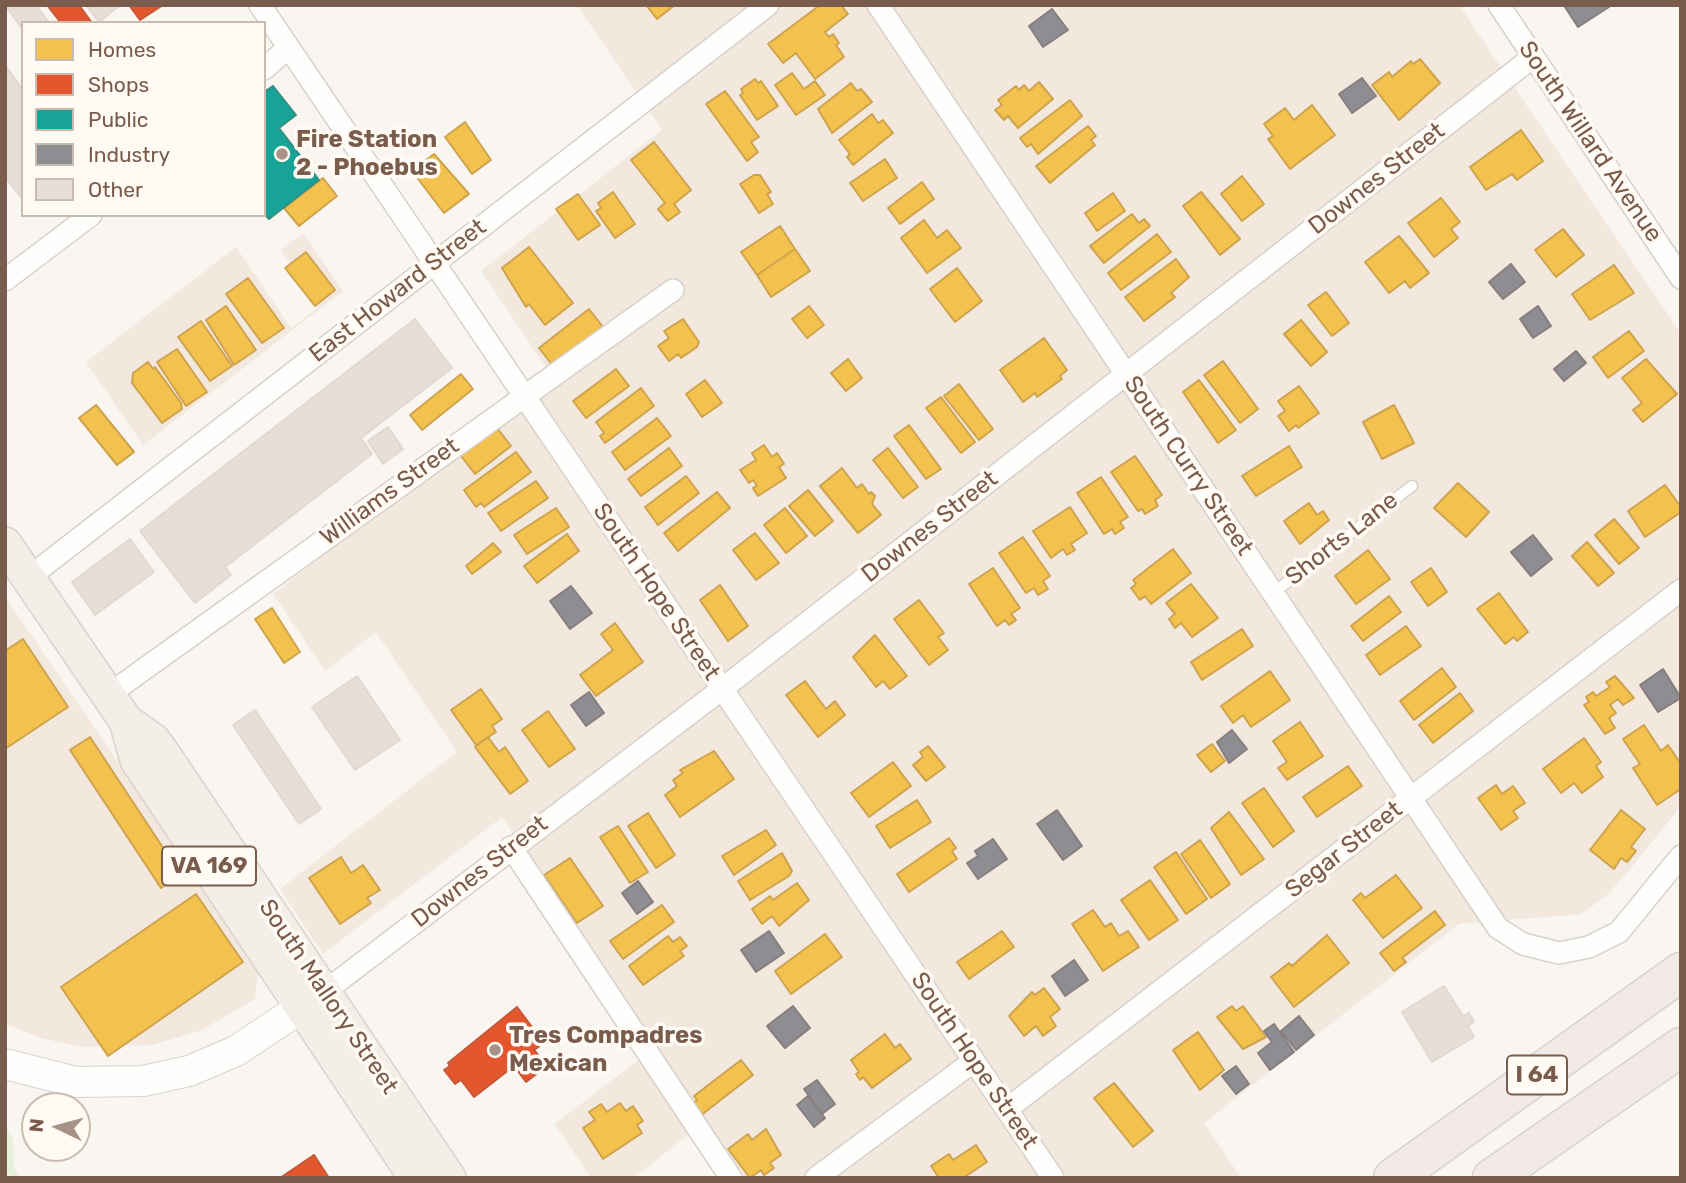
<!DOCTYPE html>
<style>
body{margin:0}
#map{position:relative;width:1686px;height:1183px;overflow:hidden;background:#f9f5f0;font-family:Rubik,sans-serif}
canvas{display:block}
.frame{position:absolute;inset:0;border:7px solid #7a5c4d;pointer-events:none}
.legend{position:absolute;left:21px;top:21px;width:245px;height:196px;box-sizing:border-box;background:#fffaf3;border:2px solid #cabbb1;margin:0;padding:9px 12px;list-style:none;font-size:21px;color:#7a5c4d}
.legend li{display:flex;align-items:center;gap:14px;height:35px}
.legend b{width:35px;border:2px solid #cabbb1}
.north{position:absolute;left:21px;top:1092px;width:70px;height:70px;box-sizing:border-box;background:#fffaf3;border:2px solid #cabbb1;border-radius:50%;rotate:275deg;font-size:19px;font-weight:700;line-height:28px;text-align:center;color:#7a5c4d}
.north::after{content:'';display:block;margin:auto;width:24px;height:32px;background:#a69286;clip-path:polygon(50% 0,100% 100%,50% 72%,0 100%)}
</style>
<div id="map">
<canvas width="1686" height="1183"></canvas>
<div class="frame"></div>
<ul class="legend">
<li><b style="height:19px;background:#f2c14e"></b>Homes</li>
<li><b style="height:19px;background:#e4572e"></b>Shops</li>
<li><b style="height:19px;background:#17a398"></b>Public</li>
<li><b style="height:19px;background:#8d8d92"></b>Industry</li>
<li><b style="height:19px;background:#e6ded7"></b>Other</li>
</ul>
<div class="north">N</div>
</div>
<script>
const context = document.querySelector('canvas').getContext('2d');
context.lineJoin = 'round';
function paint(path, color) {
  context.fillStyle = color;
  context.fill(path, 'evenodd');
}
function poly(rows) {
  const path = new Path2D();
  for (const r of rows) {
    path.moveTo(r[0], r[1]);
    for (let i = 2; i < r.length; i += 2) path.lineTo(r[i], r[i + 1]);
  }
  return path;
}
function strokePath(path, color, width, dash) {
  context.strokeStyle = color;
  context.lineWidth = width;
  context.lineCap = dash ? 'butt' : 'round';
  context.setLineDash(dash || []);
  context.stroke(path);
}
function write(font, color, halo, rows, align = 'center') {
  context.font = font + ' Rubik,sans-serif';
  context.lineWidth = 7;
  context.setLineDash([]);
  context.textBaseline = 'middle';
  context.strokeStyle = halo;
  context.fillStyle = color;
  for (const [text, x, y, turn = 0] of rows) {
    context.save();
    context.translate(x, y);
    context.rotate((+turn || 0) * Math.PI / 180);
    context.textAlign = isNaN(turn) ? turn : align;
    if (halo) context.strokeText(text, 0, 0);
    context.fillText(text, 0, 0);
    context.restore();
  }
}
const residential = poly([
 [577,5,1459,5,1681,334,1681,806,1627,873,1606,896,1581,914,1459,924,1204,1123,1241,1178,740,1178,706,1120,634,1178,591,1178,555,1124,654,1048,502,817,323,954,280,889,457,752,376,632,325,671,273,594,553,378,481,271,662,130],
 [303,233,343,291,143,445,86,362,236,247,291,328,319,307,281,250],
 [5,597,259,967,255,999,200,1031,151,1045,80,1047,41,1038,5,1024]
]);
const green = poly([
 [5,1125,13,1139,14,1168,20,1178,5,1178]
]);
const homes = poly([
 [646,5,675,5,657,19,646,5],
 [820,5,841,5,848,14,825,32,829,37,833,34,839,43,836,45,844,57,815,79,796,53,783,63,768,44,820,5],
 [1420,59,1440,83,1399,120,1372,85,1389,72,1392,77,1411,61,1413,64,1420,59],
 [792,73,804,89,815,81,825,95,796,115,775,85,792,73],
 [755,79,758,83,761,81,778,106,757,120,740,95,743,93,741,89,755,79],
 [1039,82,1053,99,1018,128,1008,116,1004,120,995,110,1002,105,998,100,1016,86,1019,90,1024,85,1029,91,1039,82],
 [851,83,857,91,861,89,872,102,832,133,818,109,851,83],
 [725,91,759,137,751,142,758,152,747,161,706,104,725,91],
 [1070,100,1082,116,1038,154,1031,144,1027,147,1020,138,1070,100],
 [1312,105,1335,135,1290,169,1268,139,1273,136,1264,124,1285,108,1294,120,1312,105],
 [872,114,878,123,883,120,893,133,853,165,847,157,850,154,839,140,872,114],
 [465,122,491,160,472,174,445,137,465,122],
 [1088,126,1096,136,1091,140,1095,145,1050,183,1036,166,1088,126],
 [1521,130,1543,161,1517,180,1512,174,1486,190,1470,167,1521,130],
 [654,142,691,190,674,204,680,212,668,221,658,209,665,203,631,160,654,142],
 [434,154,469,194,444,213,412,171,434,154],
 [885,159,897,178,863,201,850,183,885,159],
 [754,175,760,175,771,192,767,194,773,204,759,213,740,184,754,175],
 [1242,176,1264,204,1242,221,1221,194,1242,176],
 [323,178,337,196,299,226,284,208,323,178],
 [922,182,934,199,900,224,888,208,922,182],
 [613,192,635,224,615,238,596,211,601,208,598,203,613,192],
 [1201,192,1240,239,1220,255,1183,206,1201,192],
 [1113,193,1125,211,1097,231,1085,213,1113,193],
 [578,194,600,225,578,240,556,209,578,194],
 [1441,198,1460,222,1451,229,1458,238,1434,257,1408,223,1441,198],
 [1132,214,1139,223,1144,219,1150,226,1104,263,1090,246,1132,214],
 [924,220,937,238,947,230,961,248,927,273,901,238,924,220],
 [780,226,795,249,757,275,741,252,780,226],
 [1563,229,1584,255,1556,277,1535,250,1563,229],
 [1157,234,1171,252,1121,290,1108,273,1157,234],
 [1399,236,1429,273,1410,288,1405,281,1389,293,1365,262,1399,236],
 [529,247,573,303,545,325,529,304,526,307,502,268,529,247],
 [795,249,810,271,771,297,757,275,795,249],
 [306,252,335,290,315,306,285,268,306,252],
 [1176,259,1189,277,1171,293,1175,297,1144,321,1125,297,1176,259],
 [1614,265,1634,293,1590,320,1572,294,1614,265],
 [957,268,982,301,955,322,930,289,957,268],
 [248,278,284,328,262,343,226,294,248,278],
 [1326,292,1349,323,1332,336,1308,305,1326,292],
 [226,306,256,350,234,365,206,320,226,306],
 [809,306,824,325,807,338,792,319,809,306],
 [589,309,603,327,557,371,539,348,589,309],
 [683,319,699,342,697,347,681,358,678,354,669,361,658,346,669,338,664,331,683,319],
 [1301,320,1327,352,1311,366,1284,334,1301,320],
 [201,321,232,366,210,381,178,337,201,321],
 [1629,331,1644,351,1608,378,1593,357,1629,331],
 [1044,338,1067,370,1060,376,1062,379,1037,397,1035,393,1023,402,1000,370,1044,338],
 [177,349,207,392,186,406,157,362,177,349],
 [848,359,862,378,846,391,831,373,848,359],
 [1646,359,1677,394,1643,422,1633,410,1642,403,1622,378,1646,359],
 [1223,361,1258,409,1240,423,1204,375,1223,361],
 [148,362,153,369,155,367,181,403,182,409,162,423,132,383,133,373,148,362],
 [616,369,629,386,586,418,573,401,616,369],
 [461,374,473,389,422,430,410,415,461,374],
 [705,380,722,403,702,417,686,394,705,380],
 [1199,380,1236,430,1218,443,1183,392,1199,380],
 [959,384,993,429,979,440,944,396,959,384],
 [1299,386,1319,413,1298,428,1296,425,1289,431,1278,416,1285,411,1278,401,1299,386],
 [641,388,654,406,605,443,600,436,604,433,596,422,641,388],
 [941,397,975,442,961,453,926,408,941,397],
 [96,405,134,452,117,465,79,418,96,405],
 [1394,405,1414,443,1382,459,1363,422,1394,405],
 [657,418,671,436,625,470,612,452,657,418],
 [494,424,511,446,475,474,458,452,494,424],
 [909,425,941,469,926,479,894,436,909,425],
 [764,445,772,457,777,453,784,464,779,467,786,478,758,496,753,488,757,486,753,480,749,483,740,470,756,460,752,453,764,445],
 [1289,446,1302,467,1256,496,1242,476,1289,446],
 [669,448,682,466,641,496,628,479,669,448],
 [888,448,918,487,903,498,873,460,888,448],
 [516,452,531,472,484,507,481,503,476,507,464,490,516,452],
 [1135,456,1162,495,1155,500,1158,506,1145,514,1142,509,1138,511,1111,472,1135,456],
 [842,468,857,488,862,484,869,494,871,492,875,496,872,504,881,515,858,533,820,486,842,468],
 [686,476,699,493,658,525,645,507,686,476],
 [1101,477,1128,517,1120,522,1124,528,1115,534,1112,529,1104,534,1077,493,1101,477],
 [536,481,548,498,501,531,488,513,536,481],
 [1458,483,1489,512,1466,537,1434,508,1458,483],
 [1665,485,1681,507,1681,512,1645,537,1628,511,1665,485],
 [808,490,833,521,815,536,789,506,808,490],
 [717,492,730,508,678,551,664,533,717,492],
 [1309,503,1317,515,1323,511,1329,520,1300,544,1284,521,1309,503],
 [1070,507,1087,533,1071,544,1075,550,1067,555,1063,549,1051,558,1033,531,1070,507],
 [556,508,569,527,527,554,514,535,556,508],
 [785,508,807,536,786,553,764,525,785,508],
 [1614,519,1639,548,1619,564,1595,535,1614,519],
 [755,533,779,563,756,580,733,550,755,533],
 [567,534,579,551,537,583,524,566,567,534],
 [1023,537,1050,576,1043,581,1048,589,1038,595,1034,588,1026,593,999,553,1023,537],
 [1587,542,1614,573,1598,586,1572,556,1587,542],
 [493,543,501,552,472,574,466,566,493,543],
 [1173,549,1191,573,1151,604,1145,596,1140,600,1131,588,1136,584,1133,580,1173,549],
 [1368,550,1390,579,1356,604,1335,576,1368,550],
 [993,568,1020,608,1011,614,1016,620,1009,625,1005,620,997,626,969,584,993,568],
 [1431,568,1447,592,1428,606,1411,582,1431,568],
 [1191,584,1218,618,1192,637,1181,623,1175,628,1169,619,1175,614,1166,603,1191,584],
 [720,585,748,626,728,641,700,600,720,585],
 [1499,593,1528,632,1517,641,1514,637,1505,644,1477,609,1499,593],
 [1389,596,1401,612,1363,641,1351,626,1389,596],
 [919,600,944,633,938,637,948,650,929,665,894,619,919,600],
 [272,608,300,652,284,663,255,619,272,608],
 [615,623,643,662,596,696,580,675,613,650,601,634,615,623],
 [1406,626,1421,646,1380,675,1366,655,1406,626],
 [1242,629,1253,646,1202,680,1191,662,1242,629],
 [875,635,907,676,890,689,883,681,876,687,853,657,875,635],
 [23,639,68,707,5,749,5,651,23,639],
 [1442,668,1456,687,1414,720,1400,701,1442,668],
 [1270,671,1290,700,1251,727,1243,715,1233,723,1221,706,1270,671],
 [1615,676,1634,698,1623,705,1618,699,1610,705,1616,713,1609,718,1615,728,1605,734,1584,705,1589,702,1586,697,1593,692,1596,696,1610,687,1606,682,1615,676],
 [805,681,826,709,835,701,845,715,818,737,786,695,805,681],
 [481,689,502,719,492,726,496,732,476,745,451,710,481,689],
 [1460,693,1473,711,1433,743,1419,725,1460,693],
 [548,711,575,749,549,767,522,730,548,711],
 [1300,722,1323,756,1287,780,1278,768,1287,762,1273,741,1300,722],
 [1644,725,1661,751,1668,745,1681,764,1681,789,1657,805,1633,768,1640,764,1623,739,1644,725],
 [90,737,181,875,161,888,70,750,90,737],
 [488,737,499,752,505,747,528,781,510,794,475,747,488,737],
 [1584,738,1601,762,1596,766,1603,777,1582,793,1574,783,1561,793,1543,769,1584,738],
 [1212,744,1225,761,1211,772,1197,755,1212,744],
 [928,746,945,767,926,781,913,765,923,757,920,752,928,746],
 [714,751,734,779,680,817,665,795,677,786,673,780,683,773,680,770,714,751],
 [893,762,911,786,869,817,851,793,893,762],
 [1348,766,1362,786,1317,817,1303,797,1348,766],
 [1496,785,1502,794,1513,786,1525,803,1513,811,1518,818,1501,830,1478,798,1496,785],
 [1264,788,1294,831,1273,847,1242,803,1264,788],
 [917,800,931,822,890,848,876,826,917,800],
 [1621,810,1645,829,1631,847,1636,851,1627,862,1621,858,1614,869,1590,850,1621,810],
 [1229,812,1264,859,1241,875,1211,828,1229,812],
 [648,813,675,855,656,868,628,826,648,813],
 [618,826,648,872,630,883,600,837,618,826],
 [766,830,776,845,734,875,722,856,766,830],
 [949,838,956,848,952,851,957,859,909,892,897,874,949,838],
 [1200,840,1230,884,1211,898,1181,854,1200,840],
 [1176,852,1207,899,1186,914,1154,867,1176,852],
 [782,853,792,871,789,876,750,900,738,881,782,853],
 [341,857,351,873,363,865,380,890,367,898,371,903,340,924,309,878,341,857],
 [570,858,603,906,577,923,544,875,570,858],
 [1396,875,1422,908,1383,938,1353,900,1361,893,1365,898,1396,875],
 [1150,880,1178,920,1149,940,1121,900,1150,880],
 [797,883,809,900,779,926,772,916,762,924,752,909,770,896,773,900,797,883],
 [196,894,243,962,108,1056,61,987,196,894],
 [662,905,674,922,623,959,610,941,662,905],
 [1093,910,1105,927,1111,923,1119,936,1128,931,1139,947,1103,971,1072,924,1093,910],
 [1435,911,1445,925,1402,958,1406,962,1394,971,1380,953,1435,911],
 [1002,931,1014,947,969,979,957,962,1002,931],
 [825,934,842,957,791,994,775,971,825,934],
 [1327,935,1349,963,1294,1007,1271,977,1289,963,1292,966,1327,935],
 [668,936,673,942,680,937,687,946,680,951,684,956,643,985,629,966,668,936],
 [1044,988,1060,1009,1050,1017,1056,1026,1043,1036,1036,1026,1024,1036,1009,1016,1032,992,1035,995,1044,988],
 [1232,1006,1236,1011,1243,1006,1266,1037,1243,1049,1217,1017,1232,1006],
 [1198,1032,1224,1070,1200,1090,1173,1050,1198,1032],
 [885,1034,895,1048,900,1044,911,1059,872,1088,863,1077,860,1080,856,1074,859,1072,851,1060,885,1034],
 [741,1060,753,1075,700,1116,691,1105,697,1100,694,1096,741,1060],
 [1114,1083,1153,1131,1133,1147,1094,1098,1114,1083],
 [620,1103,626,1111,633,1106,643,1121,637,1125,642,1133,603,1159,583,1128,595,1120,589,1112,601,1104,607,1112,620,1103],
 [766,1129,781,1155,770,1163,774,1168,764,1175,761,1170,750,1178,728,1149,748,1134,752,1140,766,1129],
 [976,1145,987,1162,963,1178,939,1178,931,1166,949,1154,953,1160,976,1145]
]);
const shops = poly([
 [47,5,79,5,92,23,61,23,47,5],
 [129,5,163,5,140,20,129,5],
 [517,1007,544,1043,534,1050,547,1066,526,1082,514,1066,474,1097,461,1080,455,1084,444,1070,450,1066,448,1063,517,1007],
 [314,1155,329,1178,280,1178,314,1155]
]);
const public = poly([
 [273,86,296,115,279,128,319,180,269,219,264,213,264,92,273,86]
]);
const industry = poly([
 [1568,5,1608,5,1609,7,1578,27,1565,7,1568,5],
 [1052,9,1068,30,1043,47,1029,26,1052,9],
 [1362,78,1376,96,1352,113,1339,94,1362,78],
 [1511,264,1525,282,1503,299,1489,282,1511,264],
 [1538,306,1551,326,1533,338,1520,319,1538,306],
 [1576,351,1586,363,1564,381,1554,369,1576,351],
 [1533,535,1552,559,1531,576,1511,552,1533,535],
 [571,586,592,613,570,629,550,601,571,586],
 [1663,669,1681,698,1658,712,1640,685,1663,669],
 [589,692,604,713,586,726,571,705,589,692],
 [1232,730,1247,749,1229,763,1217,742,1232,730],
 [1057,810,1082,846,1063,860,1037,824,1057,810],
 [993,839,1007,859,978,879,967,863,978,856,975,851,993,839],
 [638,881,653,902,637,914,622,893,638,881],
 [769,931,784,953,756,972,741,950,769,931],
 [1074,960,1088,980,1065,996,1052,976,1074,960],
 [793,1006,810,1028,785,1048,767,1026,793,1006],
 [1299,1016,1314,1035,1296,1050,1281,1031,1299,1016],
 [1274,1024,1294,1052,1270,1070,1258,1053,1272,1042,1264,1031,1274,1024],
 [1236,1066,1249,1084,1236,1094,1222,1076,1236,1066],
 [817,1080,835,1104,822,1114,804,1089,817,1080],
 [808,1096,825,1118,814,1127,797,1105,808,1096]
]);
const building = poly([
 [5,5,36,5,49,23,23,23,23,30,5,5],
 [86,5,119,5,119,6,99,22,86,5],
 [5,65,23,90,23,200,5,177,5,65],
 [415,319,452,368,361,438,372,454,225,567,231,575,195,603,140,531,415,319],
 [388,427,403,449,383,464,368,441,388,427],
 [130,539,154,572,95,615,72,582,130,539],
 [357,676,400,740,355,770,312,707,357,676],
 [255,710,321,809,299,824,233,725,255,710],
 [1444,986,1463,1016,1469,1013,1474,1022,1468,1026,1474,1037,1432,1062,1402,1012,1444,986]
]);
const lane = poly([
 [1273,593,1412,486]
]);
const street = poly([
 [260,5,1053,1178],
 [878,5,1498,928,1523,944,1559,953,1589,947,1619,932,1681,856],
 [1499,5,1681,278],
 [264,69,288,48],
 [5,280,91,215],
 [28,578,768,5],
 [108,695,673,290],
 [511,847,731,1178],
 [324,992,722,689,1533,57],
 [1007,1109,1681,590],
 [816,1178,974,1061]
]);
const secondary = poly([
 [5,1064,76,1082,143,1081,189,1071,236,1051,320,995]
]);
const primary = poly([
 [5,544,126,721,154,741,164,755,449,1178],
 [126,721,137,760,416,1178]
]);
const highway = poly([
 [1393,1178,1681,972],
 [1492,1178,1681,1047]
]);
const markers = [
 [282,154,7,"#a69286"],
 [495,1050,7,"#a69286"]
];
const shields = [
 [209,866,94],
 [1537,1075,60]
];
const shieldNames = [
 ["VA 169",209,866],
 ["I 64",1537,1075]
];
const poiNames = [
 ["Fire Station",296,140],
 ["2 - Phoebus",296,168],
 ["Tres Compadres",509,1036],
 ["Mexican",509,1064]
];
const streetNames = [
 ["South Willard Avenue",1590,142,56],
 ["Downes Street",1377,179,-38],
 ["East Howard Street",398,291,-38],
 ["South Curry Street",1188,466,56],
 ["Williams Street",390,492,-36],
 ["Downes Street",930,527,-38],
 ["Shorts Lane",1342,539,-38],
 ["South Hope Street",656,592,56],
 ["Segar Street",1344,850,-38],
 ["Downes Street",480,872,-38],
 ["South Mallory Street",328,997,56],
 ["South Hope Street",974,1061,56]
];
paint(residential, '#f2e8de');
paint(green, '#e7f0db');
paint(homes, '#f2c14e');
strokePath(homes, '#cea34e', 2);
paint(shops, '#e4572e');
strokePath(shops, '#c45837', 2);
paint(public, '#17a398');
strokePath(public, '#358e82', 2);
paint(industry, '#8d8d92');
strokePath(industry, '#877e7d', 2);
paint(building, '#e6ded7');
strokePath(building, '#e2d8d2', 2);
strokePath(lane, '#d7d1cb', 13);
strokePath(street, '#d7d1cb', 24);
strokePath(secondary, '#d9d2cb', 32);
strokePath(primary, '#dad1cc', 36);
strokePath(highway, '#dad1cc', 41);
strokePath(lane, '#fefefd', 10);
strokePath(street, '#fefefd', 21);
strokePath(secondary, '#fefefd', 30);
strokePath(primary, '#f3eee8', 33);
strokePath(highway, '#f2eae7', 38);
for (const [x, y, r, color] of markers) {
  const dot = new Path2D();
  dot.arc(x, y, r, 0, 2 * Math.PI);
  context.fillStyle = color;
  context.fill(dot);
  strokePath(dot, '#fffaf3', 2.5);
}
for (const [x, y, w] of shields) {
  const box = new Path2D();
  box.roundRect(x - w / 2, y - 19.5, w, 39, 5);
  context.fillStyle = '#fffaf3';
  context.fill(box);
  strokePath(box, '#7a5c4d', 2);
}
write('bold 23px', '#7a5c4d', null, shieldNames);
write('bold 24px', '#7a5c4d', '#fffaf3', poiNames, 'left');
write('24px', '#7a5c4d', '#fffaf3', streetNames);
</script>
